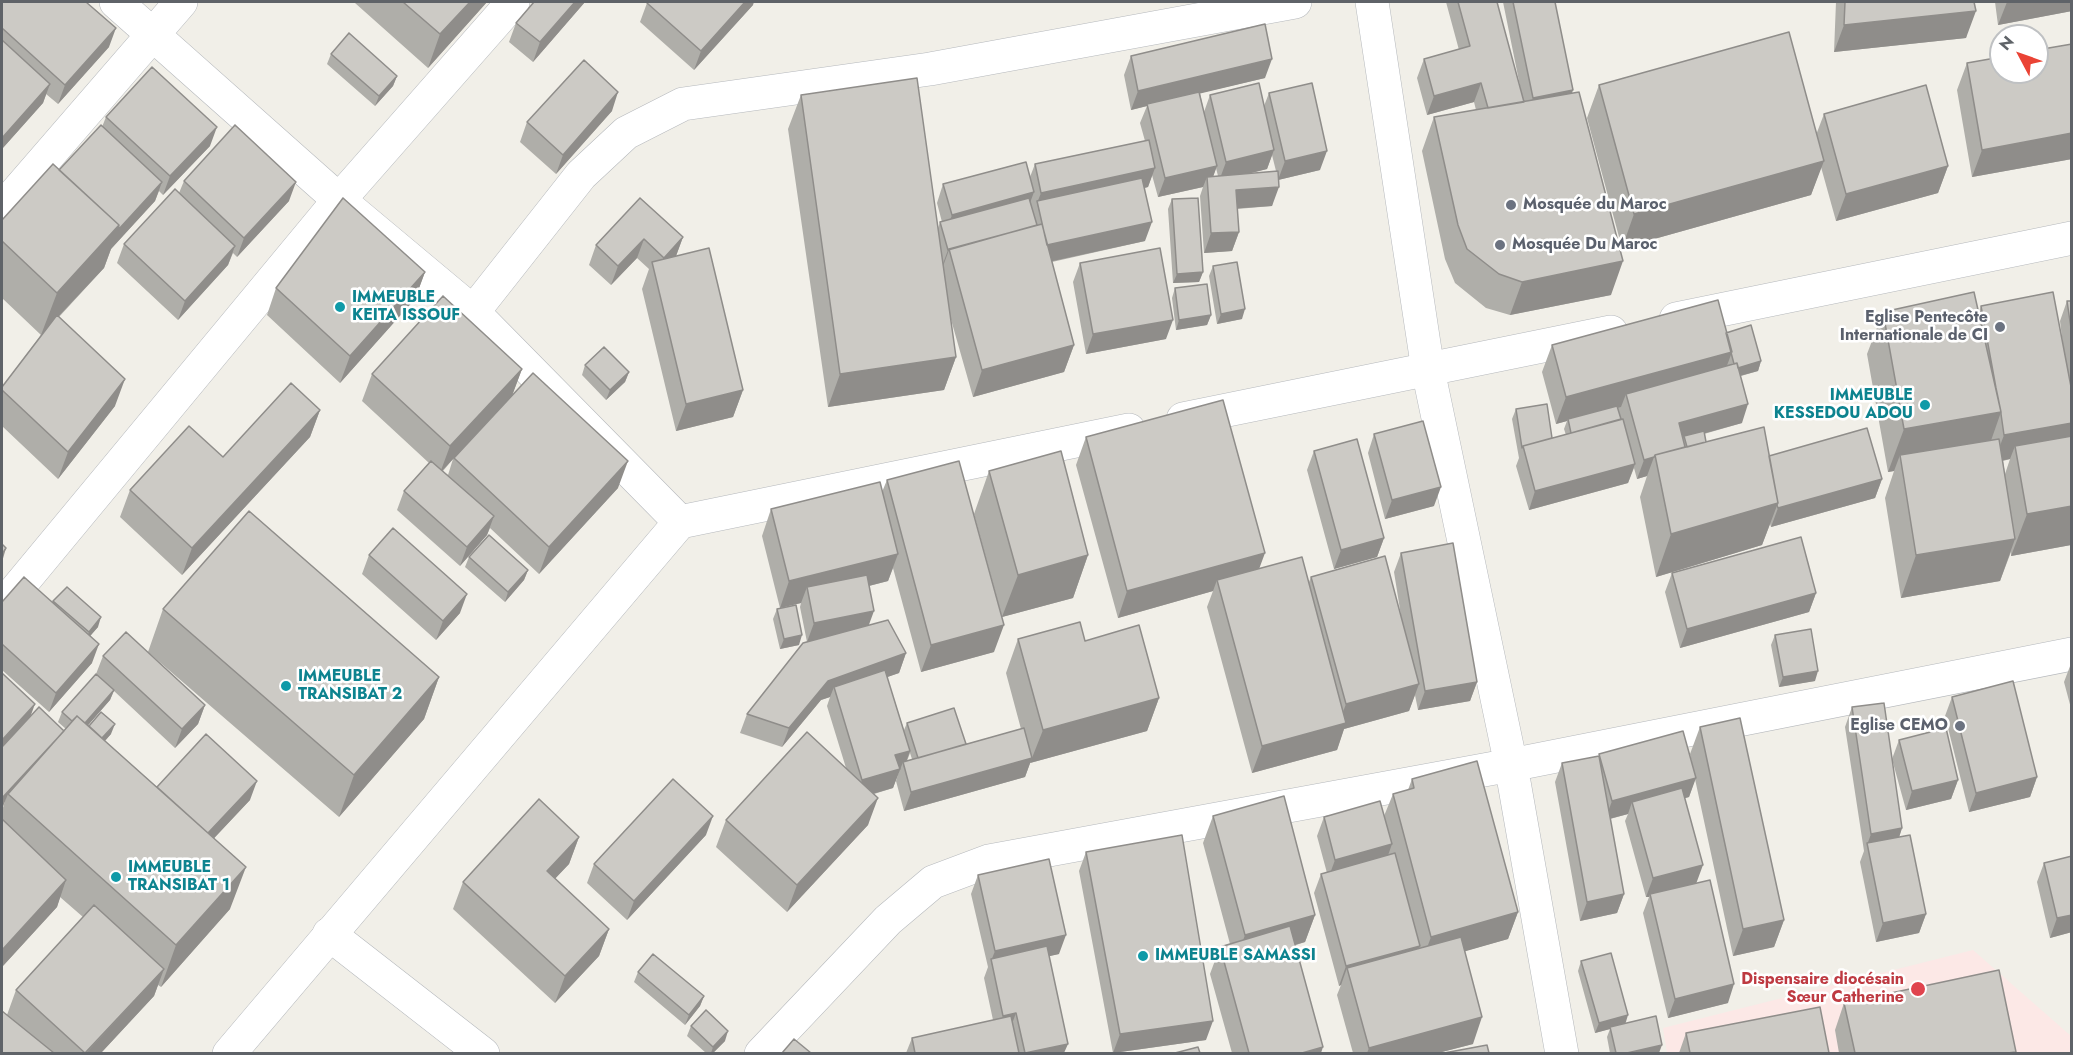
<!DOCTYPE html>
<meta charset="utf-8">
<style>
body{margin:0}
#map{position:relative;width:2073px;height:1055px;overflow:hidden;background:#f1efe8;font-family:Jost,sans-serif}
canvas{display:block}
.frame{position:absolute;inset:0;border:3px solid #5f6368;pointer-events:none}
.north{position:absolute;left:1989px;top:24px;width:60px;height:60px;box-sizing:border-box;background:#fff;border:2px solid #bfc1c3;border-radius:50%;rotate:311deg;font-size:16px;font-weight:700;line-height:24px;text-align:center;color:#5f6368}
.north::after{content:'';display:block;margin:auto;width:21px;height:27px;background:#ea4335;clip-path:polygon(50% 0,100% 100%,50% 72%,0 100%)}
</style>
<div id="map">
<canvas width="2073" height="1055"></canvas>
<div class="frame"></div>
<div class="north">N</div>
</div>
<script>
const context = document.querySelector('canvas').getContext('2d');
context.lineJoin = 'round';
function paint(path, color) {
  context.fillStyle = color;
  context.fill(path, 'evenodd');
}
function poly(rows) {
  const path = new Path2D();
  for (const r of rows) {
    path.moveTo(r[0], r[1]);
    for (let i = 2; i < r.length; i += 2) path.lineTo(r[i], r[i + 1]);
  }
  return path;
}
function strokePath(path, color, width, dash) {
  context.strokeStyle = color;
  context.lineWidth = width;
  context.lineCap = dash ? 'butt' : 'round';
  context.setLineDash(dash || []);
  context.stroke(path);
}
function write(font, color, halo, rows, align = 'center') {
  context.font = font + ' Jost,sans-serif';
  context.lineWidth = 5;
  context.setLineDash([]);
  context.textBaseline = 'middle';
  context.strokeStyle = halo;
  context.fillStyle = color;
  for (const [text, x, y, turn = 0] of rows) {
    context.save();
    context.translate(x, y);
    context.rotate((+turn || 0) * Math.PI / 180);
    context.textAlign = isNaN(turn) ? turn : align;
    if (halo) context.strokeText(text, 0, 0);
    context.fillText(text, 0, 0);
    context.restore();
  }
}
const medical = poly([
 [1973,950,2071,1036,2071,1053,1667,1053,1663,1028]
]);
const minor = poly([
 [116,2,339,200,473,312,680,522],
 [1372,2,1428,370,1511,765,1562,1054],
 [2,209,181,2],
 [473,312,581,175,626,133,683,104,930,69,1295,2],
 [2,607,339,200,513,2],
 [329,934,483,1054],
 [761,1054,888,920,933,882,989,861,1511,765,2072,654]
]);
const tertiary = poly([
 [1676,319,2072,238],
 [1183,419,1611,332],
 [229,1054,680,522,1129,430]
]);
const wall = poly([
 [2,2,109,47,58,104,46,94,43,103,2,149],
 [355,2,487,2,428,68,355,3],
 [534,2,585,2,533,62,509,42,516,23],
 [1446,2,1497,2,1521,91,1503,2,1555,2,1611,295,1510,315,1486,308,1455,283,1445,259,1422,151,1434,117,1476,110,1474,102,1427,115,1417,78,1424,59,1459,50],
 [1836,2,1974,2,1966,38,1834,52],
 [1995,2,2072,2,2072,11,1998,25],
 [647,3,753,5,694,70,640,22],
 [2072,44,2072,159,1972,177,1957,90,1967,63],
 [331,54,397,76,393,86,375,106,327,64],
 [1131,56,1265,78,1200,93,1204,112,1210,95,1264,106,1269,93,1320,170,1278,180,1272,206,1237,209,1239,232,1232,251,1204,253,1200,196,1203,187,1158,197,1152,175,1148,187,1145,188,1145,241,1052,262,1074,345,1064,372,973,397,950,316,956,357,944,390,828,407,788,129,801,95,938,228,940,222,942,222,937,203,943,184,1030,177,1035,164,1145,141,1140,123,1147,106,1131,110,1124,75],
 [1272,155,1276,171,1247,174,1267,169],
 [1216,168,1218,176,1213,177],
 [1599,85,1816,135,1824,114,1948,166,1938,193,1836,221,1821,167,1811,195,1622,248,1587,118],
 [612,111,556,174,520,142,527,122],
 [106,117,210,146,163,195,159,191,155,201,111,249,104,268,59,317,115,406,58,479,2,426,2,387,41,335,2,298,2,220,59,170,102,127],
 [184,181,289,201,237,257,233,253,228,265,178,320,117,263,124,244,179,193],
 [640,198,683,237,676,256,743,390,733,417,676,431,642,289,649,269,637,258,611,285,589,265,596,245],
 [1172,199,1203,272,1199,282,1173,283,1168,209],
 [1080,263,1166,339,1086,354,1073,282],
 [1213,266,1242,319,1217,324,1209,276],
 [425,272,415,299,340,383,267,315,276,288],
 [1175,288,1211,315,1207,325,1176,330,1172,298],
 [2067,301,2072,301,2072,543,2071,545,2011,556,2011,552,2000,581,1901,598,1885,498,1894,471,1888,472,1867,354,1883,312,1979,312,1981,306,2064,353,2060,321],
 [2010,459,2005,474,2003,461],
 [1726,333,1761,361,1758,371,1741,376,1742,423,1704,434,1706,442,1769,456,1882,479,1875,498,1771,527,1770,524,1762,545,1656,577,1640,497,1647,476,1637,479,1634,468,1628,483,1529,510,1516,466,1519,458,1512,419,1516,409,1552,438,1566,435,1564,429,1567,421,1556,424,1542,372,1552,345],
 [585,365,629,372,625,382,606,400,582,375],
 [522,369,512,395,618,488,539,574,490,528,487,535,460,566,397,510,404,491,429,463,362,401,372,374],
 [453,459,448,475,443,471],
 [320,410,310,437,182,575,120,517,130,490,223,457],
 [1374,434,1434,506,1385,519,1368,453],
 [1086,437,1259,569,1309,582,1311,577,1402,622,1394,572,1401,553,1477,682,1470,701,1418,710,1415,695,1409,711,1344,729,1337,750,1252,773,1207,607,1213,591,1118,618,1076,465],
 [1314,451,1384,538,1377,557,1334,569,1307,470],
 [989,471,1088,555,1073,598,1002,617,974,514],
 [887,480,994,652,921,672,893,568,888,581,869,586,869,625,906,653,899,673,887,677,904,730,907,723,966,744,1021,729,1006,673,1018,639,1085,641,1159,698,1147,731,1030,763,1025,777,904,811,896,781,899,771,893,788,874,794,868,825,787,912,716,847,726,820,846,768,827,706,830,697,821,700,782,747,740,733,747,714,807,642,800,607,801,603,780,608,799,645,780,649,773,619,777,609,780,608,762,536,771,509,882,492],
 [910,753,912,759,907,761],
 [369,555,460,613,436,640,362,574],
 [469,557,528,570,524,580,505,602,465,567],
 [1672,573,1816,593,1809,612,1680,648,1665,592],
 [53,601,98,627,90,636,92,663,49,712,2,670,2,602,53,603],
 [163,609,439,677,424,719,339,817,148,652],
 [1775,635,1815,681,1779,687,1771,645],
 [103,656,205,705,198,724,175,748,114,691,110,700,88,725,111,734,105,741,157,787,250,800,214,838,230,909,161,987,158,985,154,996,101,1053,2,1053,7,1015,16,990,83,917,60,897,57,907,2,967,2,811,30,716,64,731,66,729,58,722,62,712,96,674],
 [2072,661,2072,712,2064,682],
 [1952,697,2037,777,2030,797,1969,812,1945,716],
 [1852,707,1902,828,1899,837,1926,914,1919,933,1876,942,1860,862,1864,851,1845,727],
 [1700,727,1784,920,1774,947,1733,956,1695,779,1689,797,1685,798,1696,883,1728,1003,1668,1018,1643,913,1649,897,1646,897,1625,821,1628,814,1610,819,1624,894,1617,913,1580,921,1555,782,1562,763,1599,756,1599,754,1692,763,1690,754],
 [1899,740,1958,780,1951,799,1906,810,1892,759],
 [1412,779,1518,912,1508,939,1465,951,1473,1044,1438,1053,1353,1053,1337,995,1341,985,1339,986,1314,893,1321,874,1327,873,1317,836,1324,817,1384,816,1393,794,1408,790],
 [1213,816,1315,915,1305,942,1296,945,1321,1053,1232,1053,1210,974,1220,947,1230,944,1203,843],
 [706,835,627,920,587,883,594,864],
 [579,837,569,864,555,878,609,929,599,956,555,1003,453,909,463,882],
 [1086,852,1206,1040,1113,1053,1079,871],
 [2072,856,2072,932,2050,938,2037,882,2044,863],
 [978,875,1059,954,1049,956,1064,1053,906,1053,912,1038,993,1020,984,978,988,967,971,894],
 [1581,961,1625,1023,1659,1053,1610,1053,1607,1037,1610,1029,1595,1033,1578,971],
 [638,972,704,996,700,1006,685,1025,634,982],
 [1844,1003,2016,1052,2016,1053,1839,1053,1835,1030],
 [691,1026,725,1041,713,1053,706,1053,687,1036],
 [1686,1033,1829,1053,1679,1053]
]);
const shadedWall = poly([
 [470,2,487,2,428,68,440,34],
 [575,2,585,2,533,62,540,42],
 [745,2,754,2,753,5,694,70,701,51],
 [2007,2,2072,2,2072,11,1998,25],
 [1976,11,1966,38,1834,52,1844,25],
 [116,28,109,47,58,104,65,85],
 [1272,59,1265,78,1148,106,1147,104,1147,106,1131,110,1138,91],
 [397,76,393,86,375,106,379,96],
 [1481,83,1474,102,1427,115,1434,96],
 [50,84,43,103,2,149,2,138],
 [1573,90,1566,110,1526,117,1533,98],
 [618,92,612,111,556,174,563,155],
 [217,127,210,146,163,195,170,176],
 [2072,133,2072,159,1972,177,1982,150],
 [1274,150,1267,169,1219,181,1226,162],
 [1327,151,1320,170,1278,180,1285,161],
 [1824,161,1811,195,1622,248,1634,214],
 [1217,166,1210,185,1207,177,1203,187,1158,197,1165,178],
 [1948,166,1938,193,1836,221,1846,194],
 [1155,168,1148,187,1039,211,1037,203,1041,193],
 [162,182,155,201,111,249,104,268,41,335,57,293,119,225],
 [296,182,289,201,237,257,244,238],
 [1279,187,1272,206,1229,209,1236,190],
 [1034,192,1027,211,945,234,952,215],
 [1152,222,1145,241,1039,264,1046,245],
 [1239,232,1232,251,1204,253,1211,233],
 [683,237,676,256,657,277,664,258],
 [644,239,637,258,611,285,618,266],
 [235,246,228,265,178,320,185,301],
 [948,250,949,250,942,269,941,269],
 [1623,261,1611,295,1510,315,1522,282],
 [425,272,415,299,340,383,350,356],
 [1203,272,1199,282,1173,283,1177,274],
 [1245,309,1242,319,1217,324,1221,314],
 [1211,315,1207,325,1176,330,1179,320],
 [1173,320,1166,339,1086,354,1093,334],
 [1074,345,1064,372,973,397,982,370],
 [1732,352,1722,379,1626,394,1621,407,1568,421,1568,419,1567,421,1556,424,1566,397],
 [956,357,944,390,828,407,840,374],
 [1761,361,1758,371,1732,378,1735,368],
 [522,369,512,396,440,473,450,446],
 [629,372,625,382,606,400,610,390],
 [125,379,115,406,58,479,68,452],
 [743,390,733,417,676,431,686,404],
 [1748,404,1742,423,1684,439,1684,436,1683,439,1679,423],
 [320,410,310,437,182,575,192,548],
 [2001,412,1986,455,1900,455,1894,471,1888,472,1904,429],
 [2072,423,2072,437,2015,446,2010,459,1994,462,2004,435],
 [1654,457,1647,476,1637,479,1644,460],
 [628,461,618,488,539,574,549,547],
 [1635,464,1628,483,1529,510,1535,491],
 [1882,479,1875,498,1771,527,1778,508],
 [1441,487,1434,506,1385,519,1392,500],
 [1778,503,1762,545,1656,577,1671,534],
 [2072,506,2072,543,2071,545,2011,556,2027,514],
 [494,516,487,535,460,566,467,547],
 [1384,538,1377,557,1334,569,1341,550],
 [2015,539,2000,581,1901,598,1916,555],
 [6,548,2,562,2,554],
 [1265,553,1255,580,1217,580,1213,591,1118,618,1127,591],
 [898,554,888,581,810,601,807,587,801,603,780,608,789,581],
 [1088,555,1073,598,1002,617,1018,575],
 [528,570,524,580,505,602,508,592],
 [1816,593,1809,612,1680,648,1687,629],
 [467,594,460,613,436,640,443,621],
 [874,611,867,630,807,642,814,623],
 [101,617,98,627,85,642,89,632],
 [1004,625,994,652,921,672,931,645],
 [802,635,799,645,780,649,784,639],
 [99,644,92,663,49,712,56,693],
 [906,653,899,673,836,695,834,687,830,697,821,700,782,747,789,728,828,681],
 [1818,671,1815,681,1779,687,1783,677],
 [439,677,424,719,339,817,354,775],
 [1477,682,1470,701,1418,710,1425,691],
 [1419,684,1409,711,1344,729,1337,750,1252,773,1262,746,1338,725,1346,704],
 [114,690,110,700,77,738,80,728],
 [1159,698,1147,731,1030,763,1043,730],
 [35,704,28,723,2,752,2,740],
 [205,705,198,724,175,748,182,729],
 [115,724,111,734,85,763,89,753],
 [64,731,8,794,2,809,2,798],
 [910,751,904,768,903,762,893,788,855,799,862,780,895,755],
 [1032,758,1025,777,904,811,911,792],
 [2037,777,2030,797,1969,812,1976,793],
 [1696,778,1689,797,1635,812,1632,802,1628,814,1605,820,1612,801],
 [1958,780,1951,799,1906,810,1912,791],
 [257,781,250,800,188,866,195,847],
 [878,798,868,825,787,912,797,885],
 [713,816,706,835,627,920,634,901],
 [1902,828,1896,847,1867,845,1871,834],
 [579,837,569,864,537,898,547,871],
 [1392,844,1385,864,1328,879,1335,860],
 [1703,865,1696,884,1650,894,1649,897,1646,897,1653,878],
 [246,867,230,909,161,987,176,945],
 [66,880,57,907,2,967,2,950],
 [1624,894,1617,913,1580,921,1587,902],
 [1518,912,1508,939,1421,964,1431,937],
 [1926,914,1919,933,1876,942,1883,923],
 [1315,915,1305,942,1235,962,1245,935],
 [2072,915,2072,932,2050,938,2057,918],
 [1784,920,1774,947,1733,956,1743,929],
 [609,929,599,956,555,1003,565,976],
 [1066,935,1059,954,993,969,991,961,995,951],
 [1420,946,1413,965,1347,968,1341,985,1339,986,1346,966],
 [164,969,154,996,101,1053,86,1053],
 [1734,984,1728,1003,1668,1018,1675,999],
 [704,996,700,1006,685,1025,689,1015],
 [1016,1013,1009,1032,996,1035,1003,1016],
 [1628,1015,1625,1025,1610,1027,1610,1029,1595,1033,1599,1023],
 [1482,1017,1473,1044,1438,1053,1367,1053,1369,1048],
 [1213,1021,1206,1040,1113,1053,1120,1034],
 [728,1031,725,1041,713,1053,711,1053,713,1047],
 [1068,1044,1064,1053,1025,1053],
 [1662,1045,1659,1053,1627,1053],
 [1323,1047,1321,1053,1302,1053]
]);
const building = poly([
 [2,2,86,2,116,28,65,85,2,28,2,2],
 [403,2,470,2,440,34,403,2],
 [534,2,575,2,540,42,516,23,534,2],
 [648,2,745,2,701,51,647,3,648,2],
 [1458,2,1497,2,1524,102,1488,108,1481,83,1434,96,1424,59,1470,46,1458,2],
 [1513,2,1555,2,1573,90,1533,98,1513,2],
 [1845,2,1974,2,1976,11,1844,25,1845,2],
 [1265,24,1272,59,1138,91,1131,56,1265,24],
 [1789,32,1824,161,1634,214,1599,85,1789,32],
 [349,33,397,76,379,96,331,54,349,33],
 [2,40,50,84,2,138,2,40],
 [2072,44,2072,133,1982,150,1967,63,2001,57,2001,72,2037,72,2037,50,2072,44],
 [584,60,618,92,563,155,527,122,584,60],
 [152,67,217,127,170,176,106,117,152,67],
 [917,78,956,357,840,374,801,95,917,78],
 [1259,83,1274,150,1226,162,1210,95,1259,83],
 [1312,83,1327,151,1285,161,1269,93,1312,83],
 [1926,85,1948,166,1846,194,1824,114,1926,85],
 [1199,92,1217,166,1165,178,1147,104,1199,92],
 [1579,92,1623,261,1522,282,1499,274,1467,249,1458,225,1434,117,1579,92],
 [101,125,162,182,118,230,119,225,59,170,101,125],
 [235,125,296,182,244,238,184,181,235,125],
 [1149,140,1155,168,1041,193,1035,164,1149,140],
 [1026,162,1034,192,952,215,943,184,1026,162],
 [53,164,119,225,57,293,2,241,2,220,53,164],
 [1278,171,1279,187,1236,190,1239,232,1211,233,1207,177,1278,171],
 [1142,178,1152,222,1047,245,1037,201,1142,178],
 [175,189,235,246,185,301,124,244,175,189],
 [343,198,425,272,350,356,276,288,343,198],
 [640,198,683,237,664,258,644,239,618,266,596,245,640,198],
 [1029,198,1037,225,948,250,940,222,1029,198],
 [1198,198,1203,272,1177,274,1172,199,1198,198],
 [1042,224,1074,345,982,370,949,249,1042,224],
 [709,248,743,390,686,404,652,262,709,248],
 [1160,248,1173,320,1093,334,1080,263,1160,248],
 [1237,262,1245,309,1221,314,1213,266,1237,262],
 [1207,284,1211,315,1179,320,1175,288,1207,284],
 [1974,292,2001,412,1904,429,1883,312,1974,292],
 [2053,292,2072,392,2072,423,2004,435,2001,414,2001,412,1996,388,1981,306,2053,292],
 [443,296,522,369,450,446,372,374,443,296],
 [1718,300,1732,352,1566,397,1552,345,1718,300],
 [2067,301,2072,301,2072,335,2067,301],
 [57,315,125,379,68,452,2,390,2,387,57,315],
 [1751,325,1761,361,1738,368,1737,363,1734,364,1726,333,1751,325],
 [604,347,629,372,610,390,585,365,604,347],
 [1737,363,1748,404,1679,423,1685,447,1655,455,1654,457,1644,460,1626,394,1737,363],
 [533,373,628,461,549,547,454,458,533,373],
 [291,383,320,410,192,548,130,490,189,426,223,457,291,383],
 [1223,400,1265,553,1127,591,1086,437,1223,400],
 [1547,404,1552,438,1523,446,1522,448,1516,409,1547,404],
 [1617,406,1621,419,1571,433,1568,419,1617,406],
 [1623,419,1635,464,1535,491,1523,446,1623,419],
 [1423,421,1441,487,1392,500,1374,434,1423,421],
 [1764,427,1778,503,1671,534,1655,455,1764,427],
 [1867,428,1882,479,1778,508,1777,505,1778,503,1769,456,1867,428],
 [1704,431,1706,442,1687,447,1684,436,1704,431],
 [2072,436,2072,506,2027,514,2015,446,2072,436],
 [1357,439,1384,538,1341,550,1314,451,1357,439],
 [1999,439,2015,539,1916,555,1900,455,1999,439],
 [1061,451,1088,555,1018,575,989,471,1061,451],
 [431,461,494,516,467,547,404,491,431,461],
 [959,461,1004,625,931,645,887,480,959,461],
 [880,482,898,554,789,581,771,509,880,482],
 [249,511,439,677,354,775,163,609,249,511],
 [393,528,467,594,443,621,369,555,393,528],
 [489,535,528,570,508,592,469,557,489,535],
 [1801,537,1816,593,1687,629,1672,573,1801,537],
 [1453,543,1477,682,1425,691,1401,553,1453,543],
 [2,544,6,548,2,554,2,544],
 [1385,556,1419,684,1346,704,1311,577,1385,556],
 [1302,557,1346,723,1262,746,1217,580,1302,557],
 [867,575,874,611,814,623,807,587,867,575],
 [24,577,99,644,56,693,2,644,2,602,24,577],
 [67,587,101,617,89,632,53,601,67,587],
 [796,605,802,635,784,639,777,609,796,605],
 [888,620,906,653,828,681,789,728,747,714,803,643,888,620],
 [1080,622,1085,641,1139,625,1159,698,1043,730,1018,639,1080,622],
 [1811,629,1818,671,1783,677,1775,635,1811,629],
 [126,632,205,705,182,729,103,656,126,632],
 [885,670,910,751,895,755,900,769,862,780,834,687,885,670],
 [2,673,35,704,2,740,2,673],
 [96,674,114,690,85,723,77,716,72,721,62,712,96,674],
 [2013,681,2037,777,1976,793,1952,697,2013,681],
 [1884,703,1902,828,1871,834,1852,707,1884,703],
 [39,707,64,731,2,798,2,747,39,707],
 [954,708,966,744,918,758,907,723,954,708],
 [101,712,115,724,102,738,89,726,101,712],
 [77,716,246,867,176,945,8,794,77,716],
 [1740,718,1784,920,1743,929,1700,727,1740,718],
 [1024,728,1032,758,911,792,903,762,1024,728],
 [1946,728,1958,780,1912,791,1899,740,1946,728],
 [1683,731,1696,778,1612,801,1599,754,1683,731],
 [807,732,878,798,797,885,726,820,807,732],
 [206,734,257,781,208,833,157,787,206,734],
 [1599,756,1624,894,1587,902,1562,763,1599,756],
 [1477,761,1518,912,1431,937,1393,794,1414,788,1412,779,1477,761],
 [673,779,713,816,634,901,594,864,673,779],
 [1682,788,1703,865,1653,878,1632,802,1682,788],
 [1284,796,1315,915,1245,935,1213,816,1284,796],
 [539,799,579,837,547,871,609,929,565,976,463,882,539,799],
 [1380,801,1392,844,1335,860,1324,817,1380,801],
 [2,819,66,880,2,950,2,819],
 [1182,835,1213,1021,1120,1034,1086,852,1182,835],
 [1910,835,1926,914,1883,923,1867,843,1910,835],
 [1395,853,1420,946,1346,966,1321,874,1395,853],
 [2072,856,2072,915,2057,918,2044,863,2072,856],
 [1049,859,1066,935,995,951,978,875,1049,859],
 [1710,880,1734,984,1675,999,1650,894,1710,880],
 [94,905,164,969,85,1053,16,990,94,905],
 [1290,926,1323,1047,1302,1053,1249,1053,1220,947,1290,926],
 [1461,937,1482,1017,1369,1048,1347,968,1461,937],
 [1047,946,1068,1044,1025,1053,1016,1013,1003,1016,991,959,1047,946],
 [1611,953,1628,1015,1599,1023,1581,961,1611,953],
 [653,954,704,996,689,1015,638,972,653,954],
 [1999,970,2016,1052,2007,1053,1855,1053,1844,1003,1999,970],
 [1820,1007,1829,1053,1690,1053,1686,1033,1820,1007],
 [706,1010,728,1031,713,1047,691,1026,706,1010],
 [2,1011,54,1053,2,1053,2,1011],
 [1011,1016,1019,1053,915,1053,912,1038,1011,1016],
 [1656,1016,1662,1045,1627,1053,1616,1053,1610,1027,1656,1016],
 [794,1039,811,1053,782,1053,794,1039],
 [1487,1045,1489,1053,1444,1053,1487,1045],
 [1198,1047,1200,1053,1175,1053,1198,1047]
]);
const markers = [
 [1511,205,6,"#6b7280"],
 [1500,245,6,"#6b7280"],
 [340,307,6,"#0f9aa8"],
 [2000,327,6,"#6b7280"],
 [1925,405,6,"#0f9aa8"],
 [286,686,6,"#0f9aa8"],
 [1960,726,6,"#6b7280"],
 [116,877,6,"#0f9aa8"],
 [1143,956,6,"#0f9aa8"],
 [1918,989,8,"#e0444e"]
];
const worshipNames = [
 ["Mosquée du Maroc",1523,205],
 ["Mosquée Du Maroc",1512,245],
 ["Eglise Pentecôte",1988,318,"right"],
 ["Internationale de CI",1988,336,"right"],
 ["Eglise CEMO",1948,726,"right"]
];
const cultureNames = [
 ["IMMEUBLE",352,298],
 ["KEITA ISSOUF",352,316],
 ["IMMEUBLE",1913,396,"right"],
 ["KESSEDOU ADOU",1913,414,"right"],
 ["IMMEUBLE",298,677],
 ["TRANSIBAT 2",298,695],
 ["IMMEUBLE",128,868],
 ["TRANSIBAT 1",128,886],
 ["IMMEUBLE SAMASSI",1155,956]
];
const healthNames = [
 ["Dispensaire diocésain",1904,980],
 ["Sœur Catherine",1904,998]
];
paint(medical, '#fce8e6');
strokePath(minor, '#b5b8bc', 34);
strokePath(tertiary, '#b5b8bc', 34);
strokePath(minor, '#fff', 33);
strokePath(tertiary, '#fff', 33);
paint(wall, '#afaea9');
paint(shadedWall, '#8f8d8a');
paint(building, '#cccac5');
strokePath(building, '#8f8d8a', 1.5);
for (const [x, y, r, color] of markers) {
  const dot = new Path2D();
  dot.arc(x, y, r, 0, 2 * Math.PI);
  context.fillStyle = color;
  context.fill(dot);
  strokePath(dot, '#fff', 2);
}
write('bold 16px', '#5b616d', '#fff', worshipNames, 'left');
write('bold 16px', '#0d838f', '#fff', cultureNames, 'left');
write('bold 16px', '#be3a42', '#fff', healthNames, 'right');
</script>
